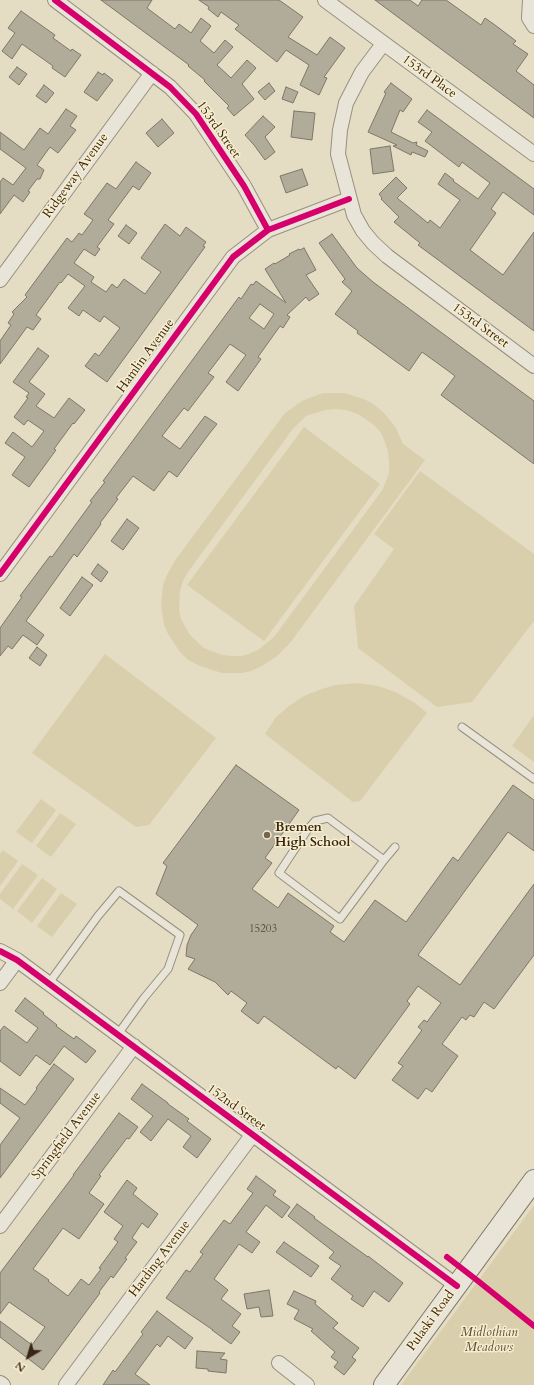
<!DOCTYPE html>
<style>
body{margin:0}
#map{position:relative;width:534px;height:1385px;overflow:hidden;background:#e4dcc3;font-family:Cardo,serif}
canvas{display:block}
.north{position:absolute;left:8px;top:1337px;width:40px;height:40px;-webkit-text-stroke:3px #f7edcf;paint-order:stroke;rotate:218deg;font-size:11px;font-weight:700;line-height:16px;text-align:center;color:#372612}
.north::after{content:'';display:block;margin:auto;width:14px;height:18px;background:#372612;clip-path:polygon(50% 0,100% 100%,50% 72%,0 100%)}
</style>
<div id="map">
<canvas width="534" height="1385"></canvas>
<div class="north">N</div>
</div>
<script>
const context = document.querySelector('canvas').getContext('2d');
context.lineJoin = 'round';
function paint(path, color) {
  context.fillStyle = color;
  context.fill(path, 'evenodd');
}
function poly(rows) {
  const path = new Path2D();
  for (const r of rows) {
    path.moveTo(r[0], r[1]);
    for (let i = 2; i < r.length; i += 2) path.lineTo(r[i], r[i + 1]);
  }
  return path;
}
function strokePath(path, color, width, dash) {
  context.strokeStyle = color;
  context.lineWidth = width;
  context.lineCap = dash ? 'butt' : 'round';
  context.setLineDash(dash || []);
  context.stroke(path);
}
function write(font, color, halo, rows, align = 'center') {
  context.font = font + ' Cardo,serif';
  context.lineWidth = 3;
  context.setLineDash([]);
  context.textBaseline = 'middle';
  context.strokeStyle = halo;
  context.fillStyle = color;
  for (const [text, x, y, turn = 0] of rows) {
    context.save();
    context.translate(x, y);
    context.rotate((+turn || 0) * Math.PI / 180);
    context.textAlign = isNaN(turn) ? turn : align;
    if (halo) context.strokeText(text, 0, 0);
    context.fillText(text, 0, 0);
    context.restore();
  }
}
const green = poly([
 [323,393,344,393,364,399,373,404,382,411,390,420,396,428,403,444,425,460,290,643,276,657,260,667,251,671,242,673,222,673,200,666,188,660,180,652,168,634,164,625,161,604,163,585,167,575,176,559,285,413,302,401],
 [335,409,346,410,358,414,374,425,381,433,385,442,388,452,389,463,389,473,383,489,274,637,258,650,249,654,241,656,232,656,222,655,204,648,190,635,181,619,179,610,180,591,183,581,188,572,292,430,306,416,325,410],
 [304,427,380,484,264,641,187,585],
 [420,471,534,554,534,621,472,702,437,707,358,648,354,606,394,549,374,534],
 [105,654,216,738,149,825,136,827,32,753],
 [357,683,378,686,395,692,415,703,427,713,360,801,353,802,265,734,276,717,289,706,304,696,322,689,336,685],
 [534,715,534,762,512,746],
 [41,799,56,810,32,843,16,832],
 [60,813,76,824,51,857,36,846],
 [3,850,18,861,0,886,0,854],
 [22,864,38,875,13,909,0,899,0,894],
 [42,878,57,889,32,923,17,911],
 [61,893,77,904,52,937,37,926],
 [534,1205,534,1385,401,1385,478,1281]
]);
const building = poly([
 [101,0,152,0,147,8,175,29,179,24,191,33,201,18,211,26,200,41,214,53,225,40,233,47,217,65,231,78,247,60,256,68,242,84,254,99,234,116,227,108,229,106,204,81,205,80,188,66,189,65,101,0],
 [199,0,279,0,303,17,288,37,317,55,330,37,345,48,324,77,327,78,319,95,300,85,309,65,286,50,277,62,235,29,239,25,221,12,218,17,208,9,209,7,199,0],
 [375,0,410,0,418,6,422,0,446,0,481,25,485,18,495,25,516,41,513,44,528,54,516,71,534,85,534,118,375,0],
 [21,11,55,35,53,38,71,51,72,49,81,55,65,77,52,68,53,66,22,44,12,59,2,51,15,33,8,28,21,11],
 [17,67,27,74,19,85,9,77,17,67],
 [98,72,103,75,104,73,113,80,97,101,84,92,98,72],
 [269,83,275,91,265,100,258,92,269,83],
 [391,83,412,99,403,112,400,110,391,132,413,143,417,142,416,145,428,151,425,157,412,152,411,155,393,146,397,145,368,132,386,93,384,92,391,83],
 [44,85,54,93,46,103,36,96,44,85],
 [286,87,298,92,293,103,282,99,286,87],
 [66,109,77,116,70,126,76,130,58,153,50,147,37,165,44,170,40,179,37,179,28,191,30,192,23,202,14,195,0,214,0,182,3,178,13,185,26,168,0,149,0,132,24,150,40,128,48,134,66,109],
 [427,110,534,189,534,215,503,192,491,209,496,213,470,250,503,275,534,232,534,331,418,245,420,243,394,222,399,217,381,199,382,198,379,194,396,177,407,188,397,198,428,223,430,220,440,228,460,200,438,184,445,173,454,180,453,181,478,199,490,183,462,162,459,167,425,141,432,132,418,122,427,110],
 [294,111,315,113,312,140,291,137,294,111],
 [263,116,275,127,265,137,275,152,265,160,254,145,245,135,263,116],
 [162,119,174,133,158,147,146,133,162,119],
 [390,146,394,171,373,174,370,149,390,146],
 [136,162,151,173,139,190,133,186,108,220,114,224,97,247,100,249,95,256,84,249,74,263,94,277,91,282,106,292,112,284,117,288,124,279,145,294,161,272,141,258,165,224,180,236,186,227,206,242,203,246,205,247,107,382,85,366,95,353,99,356,120,328,104,316,100,322,83,310,79,316,68,308,85,286,68,274,61,283,60,282,36,315,41,319,33,330,27,327,0,364,0,341,11,325,8,323,14,314,12,312,27,297,25,295,67,238,72,242,79,233,82,235,93,220,84,214,107,183,116,189,136,162],
 [302,169,308,185,286,193,280,176,302,169],
 [126,225,137,233,129,244,118,236,126,225],
 [332,234,357,268,373,282,534,401,534,464,441,395,455,376,447,370,422,352,409,371,357,333,358,331,335,314,352,291,342,282,345,279,319,243,332,234],
 [304,248,316,270,306,275,319,294,309,301,306,297,287,315,290,317,283,328,280,326,258,357,261,359,238,391,226,382,246,355,230,344,208,373,214,377,204,390,188,411,184,408,162,436,180,449,205,416,217,424,209,434,177,477,169,471,154,491,133,476,116,498,118,499,100,523,101,524,88,542,77,557,74,554,26,621,44,635,37,645,23,635,12,649,8,646,0,656,0,628,22,597,20,596,50,556,52,557,92,502,90,501,105,482,103,481,239,297,241,299,251,284,253,285,256,281,286,303,265,269,274,263,275,264,290,255,289,254,299,249,300,250,304,248],
 [260,304,274,314,264,329,249,318,260,304],
 [38,348,49,356,29,382,45,394,36,406,54,418,69,398,85,410,74,424,73,423,54,449,56,450,29,487,12,475,25,457,5,443,13,432,32,447,44,431,28,420,24,425,14,417,28,398,26,397,29,393,13,382,38,348],
 [127,519,139,528,123,550,111,541,127,519],
 [98,564,108,572,101,582,91,574,98,564],
 [82,577,93,585,70,616,60,608,82,577],
 [37,647,47,655,40,666,29,658,37,647],
 [236,765,299,810,265,858,272,863,252,889,278,908,288,893,334,926,330,932,344,942,375,900,406,922,453,857,458,861,513,785,534,800,534,851,508,832,418,955,460,985,534,884,534,955,494,1009,484,1002,474,1017,470,1015,466,1020,462,1017,442,1044,458,1056,432,1092,426,1088,418,1099,392,1080,403,1066,398,1063,422,1030,418,1027,424,1020,427,1022,441,1003,418,986,407,1001,410,1004,355,1079,338,1066,336,1069,264,1016,258,1024,241,1011,247,1003,231,991,228,995,215,982,188,969,195,959,186,956,187,945,191,935,198,925,156,894,167,866,163,863,236,765],
 [25,998,44,1013,43,1014,57,1025,56,1026,74,1039,76,1036,96,1051,86,1063,64,1046,50,1065,36,1055,20,1076,0,1061,0,1031,4,1026,27,1043,38,1028,15,1011,25,998],
 [54,1064,74,1079,0,1178,0,1145,20,1118,0,1103,0,1088,25,1105,37,1089,36,1088,54,1064],
 [142,1084,168,1103,168,1104,189,1119,187,1121,211,1139,197,1158,183,1147,191,1136,168,1119,151,1141,140,1132,153,1116,131,1099,142,1084],
 [119,1113,138,1127,129,1139,127,1138,99,1175,101,1176,89,1193,104,1204,79,1239,63,1228,33,1269,49,1280,48,1281,68,1296,81,1279,89,1285,101,1269,99,1268,118,1242,114,1239,123,1226,104,1212,127,1180,137,1188,133,1194,158,1214,148,1228,142,1223,132,1238,137,1242,125,1258,127,1259,113,1278,111,1276,99,1292,100,1293,43,1370,0,1337,0,1321,32,1345,45,1327,9,1302,0,1314,0,1273,74,1175,73,1175,119,1113],
 [256,1176,276,1191,273,1195,290,1207,282,1218,266,1205,246,1232,260,1242,252,1253,239,1244,214,1279,228,1290,221,1299,241,1314,232,1326,240,1332,231,1344,212,1330,213,1330,166,1298,186,1270,190,1272,203,1254,200,1252,224,1220,230,1224,253,1193,247,1189,256,1176],
 [297,1204,315,1217,314,1218,343,1239,368,1257,368,1256,403,1283,389,1302,374,1291,363,1307,351,1299,353,1296,331,1279,341,1266,329,1258,334,1252,288,1216,297,1204],
 [284,1242,319,1266,311,1277,276,1252,284,1242],
 [269,1290,273,1316,261,1317,259,1307,247,1309,244,1294,269,1290],
 [294,1291,316,1301,315,1304,338,1323,333,1328,359,1348,352,1357,356,1360,344,1375,334,1367,338,1362,331,1357,335,1352,311,1331,313,1329,294,1319,299,1310,287,1304,294,1291],
 [157,1311,193,1338,185,1349,168,1336,160,1347,157,1344,135,1374,150,1385,103,1385,113,1370,115,1372,143,1334,141,1332,157,1311],
 [197,1351,225,1353,220,1359,227,1360,226,1373,208,1371,208,1369,196,1368,197,1351]
]);
const lane = poly([
 [462,727,534,779],
 [384,860,328,818,315,821,308,829,279,873,340,919,384,860,395,847],
 [49,983,98,916,119,891,180,935,168,969,144,998,118,1034]
]);
const street = poly([
 [55,0,170,87,196,114,244,186,268,230],
 [325,0,534,154],
 [530,0,529,18,534,26],
 [383,44,362,72,346,103,340,130,338,154,354,215,363,231,373,243,387,256,534,366],
 [0,280,152,73],
 [0,574,233,257,268,230,349,199],
 [0,951,17,960,457,1286],
 [0,983,17,960],
 [0,1226,134,1046],
 [279,1363,307,1385],
 [0,1383,3,1385],
 [66,1385,253,1134]
]);
const secondary = poly([
 [384,1385,534,1180]
]);
const cycleway = poly([
 [55,0,170,87,196,114,244,186,268,230],
 [0,574,233,257,268,230,349,199],
 [0,951,17,960,457,1286],
 [447,1257,478,1281,534,1326]
]);
const markers = [
 [267,835,4,"#746650"]
];
const numberNames = [
 ["15203",263,929]
];
const streetNames = [
 ["153rd Place",429,77,36],
 ["153rd Street",218,130,55],
 ["Ridgeway Avenue",76,176,-54],
 ["153rd Street",480,326,36],
 ["Hamlin Avenue",146,356,-54],
 ["152nd Street",236,1108,36],
 ["Springfield Avenue",67,1136,-53],
 ["Harding Avenue",160,1259,-53],
 ["Pulaski Road",431,1321,-54]
];
const poiNames = [
 ["Bremen",275,828],
 ["High School",275,843]
];
const parkNames = [
 ["Midlothian",489,1333],
 ["Meadows",489,1348]
];
paint(green, '#dacfac');
paint(building, '#b1ab99');
strokePath(building, '#7e7768', 1);
strokePath(lane, '#979080', 9);
strokePath(street, '#979080', 16);
strokePath(secondary, '#7e7768', 22);
strokePath(lane, '#e9e4d8', 7);
strokePath(street, '#e9e4d8', 14);
strokePath(secondary, '#e9e4d8', 20);
strokePath(cycleway, '#d6006c', 6);
for (const [x, y, r, color] of markers) {
  const dot = new Path2D();
  dot.arc(x, y, r, 0, 2 * Math.PI);
  context.fillStyle = color;
  context.fill(dot);
  strokePath(dot, '#f7edcf', 1.5);
}
write('11px', '#564734', null, numberNames);
write('13px', '#372612', '#f7edcf', streetNames);
write('bold 13px', '#372612', '#f7edcf', poiNames, 'left');
write('italic 13px', '#5e4e34', '#f7edcf', parkNames);
</script>
